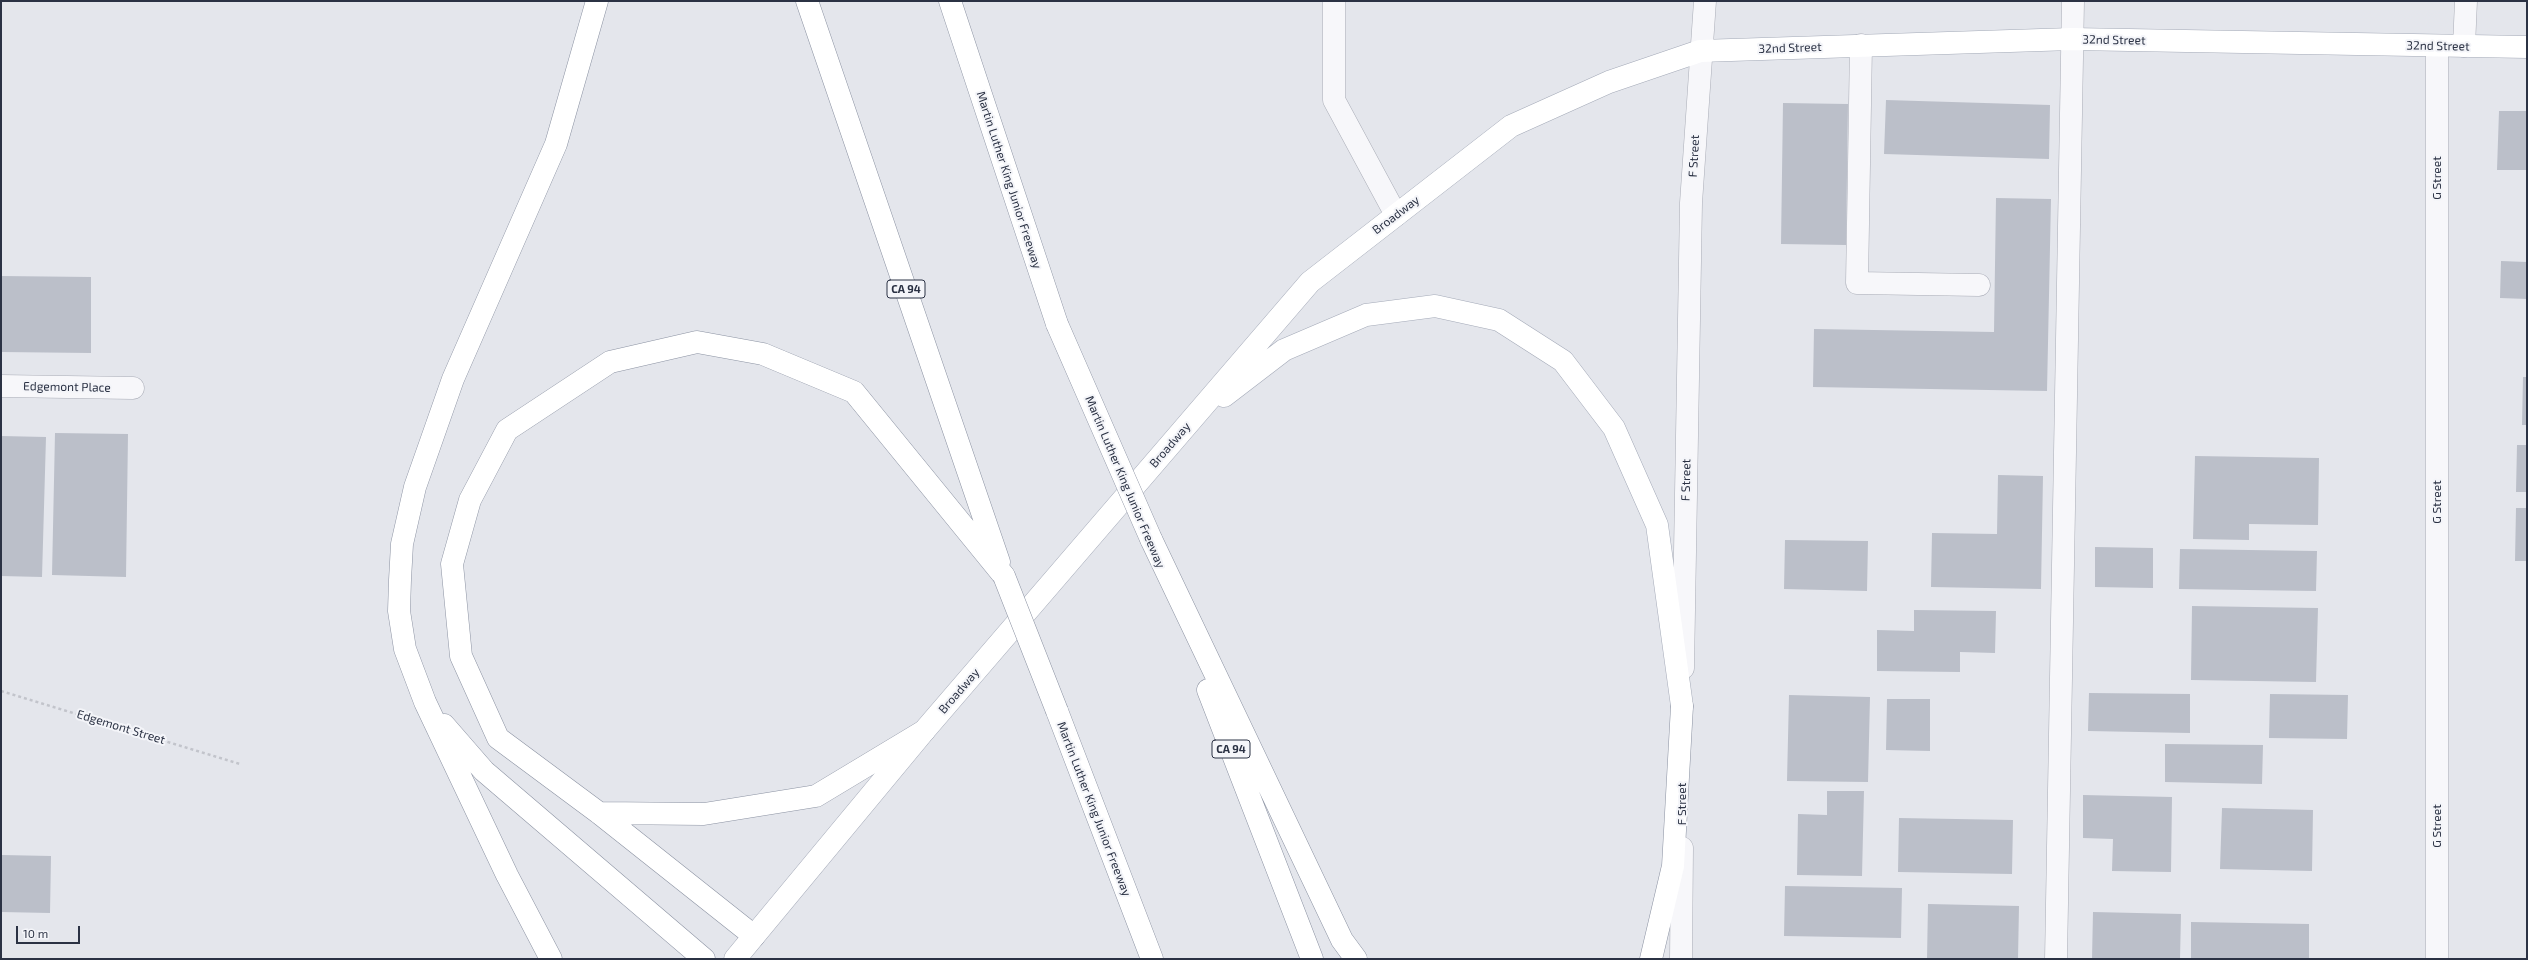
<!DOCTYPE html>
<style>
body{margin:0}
#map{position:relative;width:2528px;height:960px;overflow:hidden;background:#e4e6ec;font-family:"Exo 2",sans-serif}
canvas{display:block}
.frame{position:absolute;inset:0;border:2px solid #2b3244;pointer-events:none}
.scale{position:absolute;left:16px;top:926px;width:64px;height:18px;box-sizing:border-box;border:2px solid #2b3244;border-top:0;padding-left:5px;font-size:12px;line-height:14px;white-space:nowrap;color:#2b3244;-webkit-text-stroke:3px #f4f5f9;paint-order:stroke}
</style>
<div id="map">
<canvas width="2528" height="960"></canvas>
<div class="frame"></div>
<div class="scale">10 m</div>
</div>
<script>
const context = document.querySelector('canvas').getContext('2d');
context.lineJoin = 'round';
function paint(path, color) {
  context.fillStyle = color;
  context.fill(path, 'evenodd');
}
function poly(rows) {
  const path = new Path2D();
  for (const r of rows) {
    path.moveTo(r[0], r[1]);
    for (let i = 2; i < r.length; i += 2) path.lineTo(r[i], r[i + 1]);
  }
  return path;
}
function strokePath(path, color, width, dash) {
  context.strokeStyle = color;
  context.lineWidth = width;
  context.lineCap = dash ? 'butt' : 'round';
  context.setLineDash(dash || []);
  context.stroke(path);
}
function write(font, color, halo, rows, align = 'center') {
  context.font = font + ' "Exo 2",sans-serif';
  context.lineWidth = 4;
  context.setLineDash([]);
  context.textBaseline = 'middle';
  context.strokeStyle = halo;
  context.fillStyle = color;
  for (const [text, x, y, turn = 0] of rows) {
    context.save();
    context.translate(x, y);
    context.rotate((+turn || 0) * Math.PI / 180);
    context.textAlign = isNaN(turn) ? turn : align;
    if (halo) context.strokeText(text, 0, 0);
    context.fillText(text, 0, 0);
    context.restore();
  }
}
const building = poly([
 [1886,100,2050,105,2049,159,1884,154],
 [1783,103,1848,104,1846,245,1781,244],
 [2499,111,2527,111,2527,170,2497,170],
 [1996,198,2051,199,2047,391,1813,387,1814,329,1994,332],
 [2501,261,2527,262,2527,299,2500,298],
 [1,276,91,277,91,353,1,352],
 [2523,377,2527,377,2527,425,2522,425],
 [55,433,128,434,126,577,52,575],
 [1,436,46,437,42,577,1,576],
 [2517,445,2527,445,2527,492,2516,492],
 [2195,456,2319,458,2318,525,2249,524,2249,540,2193,539],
 [1998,475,2043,476,2041,589,1931,587,1932,533,1997,534],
 [2516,508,2527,508,2527,561,2515,561],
 [1785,540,1868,541,1867,591,1784,589],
 [2095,547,2153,548,2153,588,2095,587],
 [2180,549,2317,551,2316,591,2179,589],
 [2192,606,2318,608,2316,682,2191,680],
 [1914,610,1996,611,1995,653,1960,652,1960,672,1877,671,1877,630,1914,631],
 [2089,693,2190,694,2190,733,2088,731],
 [2270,694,2348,695,2347,739,2269,738],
 [1789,695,1870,697,1868,782,1787,781],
 [1887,699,1930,699,1930,751,1886,750],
 [2165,744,2263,745,2262,784,2165,782],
 [1827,791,1864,791,1862,876,1797,875,1798,814,1827,815],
 [2083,795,2172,797,2171,872,2112,871,2113,839,2083,838],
 [2222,808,2313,810,2312,871,2220,869],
 [1899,818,2013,820,2012,874,1898,872],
 [2,855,51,856,50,913,1,912],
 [1785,886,1902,888,1901,938,1784,936],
 [1928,904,2019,906,2018,959,1927,959],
 [2093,912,2181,914,2180,959,2092,959],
 [2191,922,2309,924,2309,959,2191,959]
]);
const path = poly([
 [1,691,240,764]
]);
const minor = poly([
 [1334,1,1334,100,1396,215],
 [1861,45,1857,283,1979,285],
 [2464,46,2466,1],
 [1,386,133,388],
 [1683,668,1691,203,1705,1],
 [1681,959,1682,848],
 [2056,959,2073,1],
 [2437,959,2437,46]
]);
const major = poly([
 [1224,396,1284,350,1366,315,1435,306,1499,320,1563,361,1614,428,1657,525,1682,706],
 [735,959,924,731,1310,282,1511,126,1609,82,1700,51,2072,39,2527,47]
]);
const highway = poly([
 [807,1,999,562],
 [950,1,1057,324],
 [1151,539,1342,940,1356,959],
 [1208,690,1312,959],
 [1057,711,1152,959],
 [444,725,484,771,704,959],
 [599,813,704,814,816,796,924,731],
 [754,936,599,813,498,738,461,656,452,564,470,500,507,430,610,362,697,342,763,354,854,392,1004,576],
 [551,959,507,875,425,702,405,649,399,611,400,580,402,544,415,487,453,379,556,144,597,1],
 [1651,959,1673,866,1682,706]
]);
const highwayBridge = poly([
 [1057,324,1151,539],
 [1004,576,1057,711]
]);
const shields = [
 [906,289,38],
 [1231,749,38]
];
const shieldNames = [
 ["CA 94",906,289],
 ["CA 94",1231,749]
];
const streetNames = [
 ["32nd Street",2114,40,1],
 ["32nd Street",2438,46,1],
 ["32nd Street",1790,48,-2],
 ["F Street",1694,156,-87],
 ["G Street",2437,178,-90],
 ["Martin Luther King Junior Freeway",1009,180,72],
 ["Broadway",1396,215,-37],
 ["Edgemont Place",67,387,1],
 ["Broadway",1170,445,-49],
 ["F Street",1686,480,-89],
 ["Martin Luther King Junior Freeway",1125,482,67],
 ["G Street",2437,502,-90],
 ["Broadway",959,691,-49],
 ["Edgemont Street",121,727,17],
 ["F Street",1682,804,-90],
 ["Martin Luther King Junior Freeway",1094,809,69],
 ["G Street",2437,826,-90]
];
paint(building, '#bbbfc9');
strokePath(minor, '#a9acb6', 23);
strokePath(major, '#a3a9b7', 23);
strokePath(highway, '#8b92a2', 23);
strokePath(path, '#c2c4cb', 2.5, [3, 3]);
strokePath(minor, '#f7f7fa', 22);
strokePath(major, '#fff', 22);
strokePath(highway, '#fff', 22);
strokePath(highwayBridge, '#8b92a2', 23, []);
strokePath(highwayBridge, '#fff', 22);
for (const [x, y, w] of shields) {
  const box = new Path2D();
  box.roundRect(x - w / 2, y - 9, w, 18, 3);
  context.fillStyle = '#f4f5f9';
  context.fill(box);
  strokePath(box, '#2b3244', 1);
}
write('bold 11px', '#2b3244', null, shieldNames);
write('12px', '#2b3244', '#f4f5f9', streetNames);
</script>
